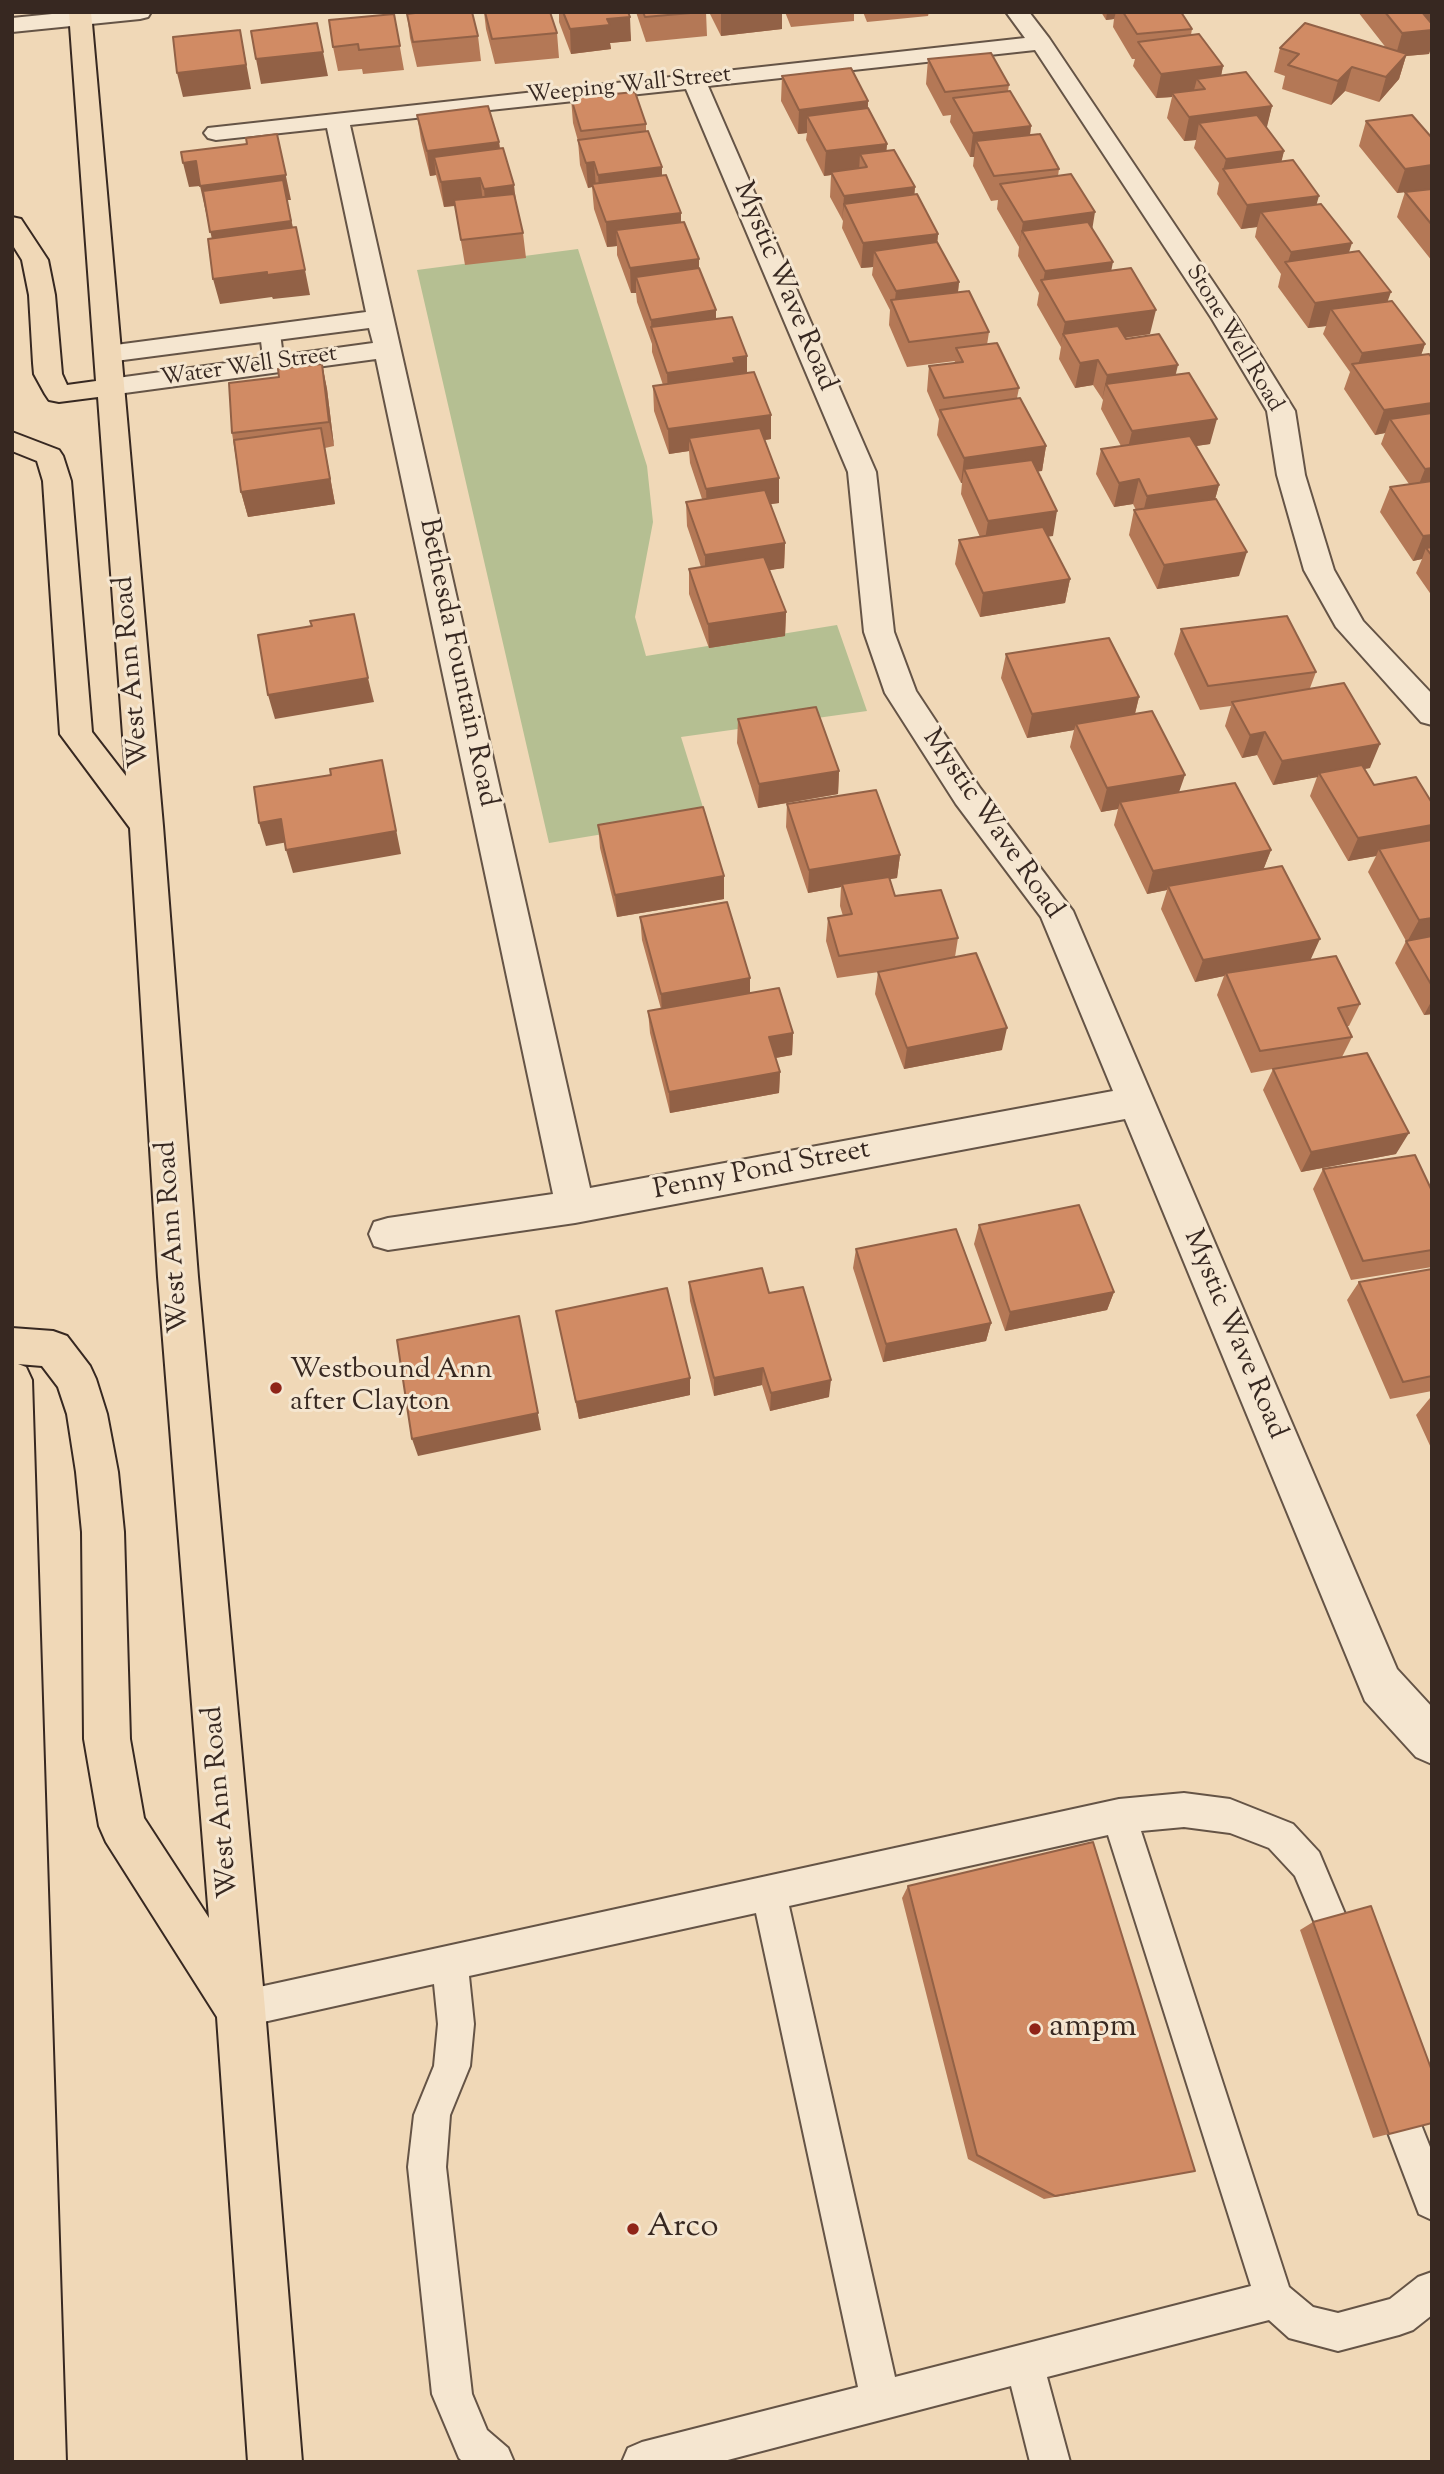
<!DOCTYPE html>
<style>
body{margin:0}
#map{position:relative;width:1444px;height:2474px;overflow:hidden;background:#f0d8b7;font-family:"Sorts Mill Goudy",serif}
canvas{display:block}
.frame{position:absolute;inset:0;border:14px solid #372821;pointer-events:none}
</style>
<div id="map">
<canvas width="1444" height="2474"></canvas>
<div class="frame"></div>
</div>
<script>
const context = document.querySelector('canvas').getContext('2d');
context.lineJoin = 'round';
function paint(path, color) {
  context.fillStyle = color;
  context.fill(path, 'evenodd');
}
function poly(rows) {
  const path = new Path2D();
  for (const r of rows) {
    path.moveTo(r[0], r[1]);
    for (let i = 2; i < r.length; i += 2) path.lineTo(r[i], r[i + 1]);
  }
  return path;
}
function strokePath(path, color, width, dash) {
  context.strokeStyle = color;
  context.lineWidth = width;
  context.lineCap = dash ? 'butt' : 'round';
  context.setLineDash(dash || []);
  context.stroke(path);
}
function write(font, color, halo, rows, align = 'center') {
  context.font = font + ' "Sorts Mill Goudy",serif';
  context.lineWidth = 6;
  context.setLineDash([]);
  context.textBaseline = 'middle';
  context.strokeStyle = halo;
  context.fillStyle = color;
  for (const [text, x, y, turn = 0] of rows) {
    context.save();
    context.translate(x, y);
    context.rotate((+turn || 0) * Math.PI / 180);
    context.textAlign = isNaN(turn) ? turn : align;
    if (halo) context.strokeText(text, 0, 0);
    context.fillText(text, 0, 0);
    context.restore();
  }
}
const green = poly([
 [578,249,647,466,653,522,635,617,646,656,837,625,867,711,681,737,706,817,549,843,417,270]
]);
const service = poly([
 [270,327,280,333,284,365,274,371,264,365,260,333,270,327],
 [1184,1793,1230,1799,1293,1824,1319,1852,1348,1921,1343,1933,1331,1938,1319,1933,1295,1876,1269,1848,1230,1833,1184,1827,1141,1831,1289,2287,1313,2307,1338,2313,1390,2299,1418,2277,1432,2272,1432,2315,1413,2330,1399,2335,1338,2351,1289,2338,1269,2320,1047,2377,1070,2462,1030,2462,1011,2386,720,2462,622,2462,628,2448,642,2442,858,2387,756,1913,469,1976,474,2024,470,2066,450,2115,446,2167,472,2394,487,2430,508,2448,514,2462,463,2462,459,2458,432,2394,408,2167,414,2115,434,2066,438,2024,434,1984,241,2027,228,2022,223,2009,228,1996,241,1991,1119,1799,1184,1793],
 [1108,1835,1251,2286,895,2377,789,1906,1108,1835],
 [1405,2112,1418,2117,1432,2152,1432,2220,1419,2214,1387,2130,1392,2117,1405,2112]
]);
const minor = poly([
 [1006,12,1029,12,1049,38,1238,319,1295,411,1305,475,1334,570,1363,621,1432,694,1432,725,1421,722,1336,627,1304,570,1277,475,1267,411,1212,319,1035,50,708,86,876,472,894,632,916,691,980,788,1073,911,1397,1669,1432,1707,1432,1764,1416,1757,1365,1701,1125,1119,575,1223,388,1250,374,1246,369,1234,374,1222,388,1218,553,1194,376,359,110,395,100,393,96,387,100,381,110,379,373,343,369,328,108,362,99,360,95,354,99,348,108,346,366,312,327,128,216,140,208,138,204,133,208,128,1025,38,1006,12],
 [686,89,848,472,864,632,885,693,956,804,1041,917,1113,1091,590,1188,350,125,686,89]
]);
const tertiary = poly([
 [72,12,151,12,148,17,140,19,12,32,12,18,72,12]
]);
const primary = poly([
 [69,12,91,12,163,826,198,1277,265,2009,302,2462,248,2462,217,2017,106,1842,99,1826,84,1739,82,1532,76,1472,67,1414,58,1387,42,1366,18,1364,26,1367,32,1380,66,2462,12,2462,12,1328,53,1331,67,1336,90,1366,96,1379,107,1414,118,1472,124,1532,130,1739,144,1818,209,1918,158,1277,130,828,60,734,43,481,37,461,12,451,12,432,59,450,63,456,71,481,92,732,126,776,98,397,59,402,49,400,45,394,34,374,33,363,29,295,22,260,12,244,12,217,21,219,48,260,55,295,62,374,67,385,96,381,69,12]
]);
const wall = poly([
 [484,12,550,12,557,33,559,58,495,64,486,29],
 [559,12,628,12,631,41,610,43,611,49,571,54,559,22],
 [636,12,706,12,707,36,646,42],
 [709,12,782,12,782,29,721,36],
 [785,12,854,12,854,21,791,27],
 [863,12,929,12,928,16,867,22],
 [1101,12,1181,12,1192,29,1191,35,1223,66,1221,76,1272,106,1266,128,1284,151,1281,161,1317,204,1349,252,1387,301,1425,344,1421,355,1432,358,1432,596,1416,573,1422,559,1413,561,1380,512,1390,487,1409,484,1381,444,1385,433,1375,435,1344,389,1350,372,1323,334,1326,326,1308,328,1278,287,1281,274,1255,237,1257,227,1241,229,1217,194,1219,183,1194,148,1196,140,1184,141,1167,118,1172,97,1156,98,1133,66,1135,59,1132,59,1113,27,1114,19,1106,20],
 [1358,12,1432,12,1429,54,1406,56,1399,79,1379,102,1345,91,1331,105,1282,89,1285,76,1274,72,1280,48,1387,49],
 [394,14,404,70,363,74,362,69,338,71,333,47],
 [407,14,478,36,481,61,417,67,410,38],
 [928,59,1009,85,1008,91,1031,126,1030,135,1059,169,1058,176,1092,229,1111,271,1150,334,1125,338,1176,375,1210,444,1196,446,1219,485,1215,499,1239,576,1157,589,1129,535,1134,510,1136,510,1133,504,1114,507,1096,474,1101,449,1121,446,1101,409,1103,400,1093,385,1075,388,1059,359,1061,347,1037,305,1039,293,1018,256,1019,247,997,209,998,200,991,201,973,166,974,157,970,157,950,122,951,115,943,116,926,84],
 [782,76,868,101,868,108,887,144,886,151,915,187,914,195,938,234,937,243,959,282,958,293,989,332,987,345,1019,388,1017,398,1046,446,1042,471,1038,471,1053,536,1048,536,1070,579,1065,603,980,617,955,564,959,540,980,537,961,494,962,483,961,483,937,435,939,419,927,391,929,366,954,363,955,361,907,367,889,325,890,310,872,275,873,267,861,268,842,228,843,221,830,197,831,175,824,176,806,140,807,133,798,134,781,101],
 [571,98,646,124,646,132,662,175,681,222,699,259,699,270,716,319,747,373,771,439,765,440,779,478,779,503,770,504,785,543,784,568,769,570,786,612,785,636,709,648,689,594,689,569,701,567,687,526,686,502,702,499,690,463,689,451,669,454,654,411,653,386,663,385,652,352,652,344,637,302,636,293,631,293,617,255,617,246,607,247,594,209,592,187,588,188,580,165,578,141,573,123],
 [417,115,499,142,500,149,516,203,523,233,526,258,465,265,455,206,444,207,436,175,430,176,421,140],
 [1366,121,1432,189,1397,193,1359,146],
 [1432,189,1432,261,1397,217,1405,192],
 [322,364,327,389,334,446,325,448,335,504,248,517,241,492,232,433,279,377],
 [1181,629,1316,672,1310,688,1370,768,1364,769,1374,785,1432,803,1432,1014,1424,1015,1395,963,1406,941,1368,872,1376,856,1348,861,1310,796,1317,777,1273,785,1257,755,1242,758,1225,726,1231,706,1200,710,1174,654],
 [1006,654,1139,697,1135,714,1179,792,1271,850,1263,870,1311,960,1360,1004,1349,1026,1347,1026,1352,1037,1342,1057,1396,1154,1301,1172,1263,1090,1273,1069,1278,1068,1251,1073,1217,995,1224,976,1195,982,1161,909,1167,890,1147,894,1114,825,1118,809,1101,812,1070,747,1074,730,1027,738,1001,678],
 [738,719,839,771,838,794,758,808,737,743],
 [787,804,900,855,897,878,889,879,895,896,958,938,955,957,1002,1050,904,1069,875,994,878,972,886,971,837,978,826,941,828,918,843,916,840,906,841,887,808,893,786,827],
 [598,825,724,899,617,917,600,848],
 [640,917,750,978,750,993,793,1033,792,1055,776,1058,780,1072,779,1093,670,1113,650,1033,648,1011,661,1009,642,940],
 [1323,1169,1432,1191,1432,1267,1351,1280,1313,1189],
 [979,1225,1114,1292,1107,1310,1005,1331,974,1244],
 [856,1249,991,1323,986,1341,883,1362,853,1268],
 [1432,1269,1432,1391,1390,1399,1347,1300,1359,1282],
 [689,1282,769,1293,829,1397,770,1411,762,1385,714,1396,690,1301],
 [556,1311,690,1378,690,1395,579,1419],
 [1432,1397,1432,1450,1416,1415,1430,1398],
 [908,1886,1195,2171,1044,2199,968,2159,902,1898],
 [1313,1922,1432,2123,1373,2138,1300,1930]
]);
const shadedWall = poly([
 [721,12,782,12,782,29,721,36],
 [1107,12,1116,12,1114,19,1106,20],
 [1421,12,1432,12,1432,46,1429,54,1406,56,1399,79,1379,102,1386,77,1395,58,1402,33],
 [630,17,631,41,610,43,611,49,571,54,570,29,607,19],
 [240,30,251,89,183,97,177,73],
 [323,52,328,76,261,84,256,59],
 [1223,66,1218,91,1205,89,1197,79,1193,94,1172,93,1172,97,1156,98,1161,74],
 [1352,67,1345,91,1331,105,1338,81],
 [868,101,867,126,807,116,807,133,798,134,799,110],
 [1272,106,1266,131,1199,123,1196,140,1184,141,1189,117],
 [1031,126,1028,150,976,141,974,157,970,157,973,133],
 [277,134,291,200,287,200,297,246,216,257,200,186,189,187,183,163],
 [499,142,502,167,434,157,436,175,430,176,427,151],
 [887,144,885,168,867,167,860,154,859,172,831,172,831,175,824,176,826,151],
 [1284,151,1278,176,1223,170,1226,159],
 [594,162,596,187,592,184,592,187,588,188,586,163],
 [1432,165,1432,189,1397,193,1405,169],
 [662,167,662,192,600,200,598,175],
 [480,178,483,202,444,207,441,182],
 [514,185,517,210,486,214,484,189],
 [915,187,913,211,844,204,842,221,844,196],
 [1319,196,1312,220,1261,212,1257,227,1241,229,1247,205],
 [1095,212,1091,237,1022,231,1019,247,1023,222],
 [681,213,681,237,616,230,617,246,607,247,606,222],
 [938,234,936,258,874,251,873,267,861,268,863,243],
 [1352,243,1344,268,1287,265,1291,252],
 [699,259,699,284,636,277,636,293,631,293,630,268],
 [1113,262,1108,287,1043,283,1045,271],
 [305,270,310,295,273,299,272,297,220,304,213,279,267,272],
 [959,282,956,307,894,308,896,291],
 [1391,292,1382,317,1331,309,1326,326,1308,328,1315,303],
 [716,310,716,335,651,327,652,344,651,320],
 [1156,310,1150,334,1070,345,1063,334,1060,347,1065,322],
 [1425,344,1416,369,1356,370,1362,353],
 [747,356,747,381,668,397,667,373],
 [1098,360,1093,385,1075,388,1080,363],
 [322,364,327,389,334,446,329,422],
 [1178,365,1172,390,1106,384,1102,400,1107,375],
 [1432,403,1432,427,1390,419,1385,433,1375,435,1384,410],
 [771,415,771,439,693,451,689,438,689,451,669,454,668,429],
 [1217,419,1210,444,1126,456,1132,431],
 [321,428,335,504,248,517,241,492],
 [1046,446,1042,471,970,482,964,469,962,483,961,483,964,458],
 [1432,468,1432,491,1415,494,1425,469],
 [779,478,779,503,707,513,706,489],
 [1139,479,1133,504,1114,507,1119,483],
 [1219,485,1212,510,1141,521,1147,496],
 [1057,511,1053,536,984,546,988,521],
 [1432,535,1432,556,1426,548,1422,559,1413,561,1423,536],
 [785,543,784,568,705,580,705,555],
 [1247,552,1239,576,1157,589,1164,565],
 [1070,579,1065,603,980,617,983,593],
 [786,612,785,636,709,648,708,624],
 [368,678,374,702,275,719,268,695],
 [1139,697,1133,721,1076,724,1074,730,1027,738,1032,714],
 [1265,732,1257,755,1242,758,1250,735],
 [1380,744,1370,768,1321,776,1319,773,1318,777,1273,785,1282,761],
 [382,760,401,854,293,873,286,850],
 [839,771,838,794,758,808,759,784],
 [1185,775,1177,798,1120,802,1118,809,1101,812,1107,788],
 [281,819,288,842,266,846,259,823],
 [1432,825,1432,846,1379,849,1376,856,1348,861,1358,838],
 [1271,850,1262,873,1168,886,1167,890,1147,894,1153,871],
 [900,855,897,878,843,887,842,884,841,887,808,893,809,870],
 [724,876,724,899,617,917,615,895],
 [1432,918,1432,938,1407,942,1419,920],
 [1320,939,1310,961,1226,973,1224,976,1195,982,1203,960],
 [750,978,750,1000,662,1016,661,994],
 [1432,1000,1432,1014,1424,1015],
 [1007,1028,1002,1050,904,1069,907,1048],
 [793,1033,792,1055,769,1059,769,1037],
 [780,1072,779,1093,670,1113,669,1092],
 [1409,1133,1396,1154,1301,1172,1311,1152],
 [1114,1292,1107,1310,1005,1331,1010,1312],
 [519,1316,541,1430,418,1456,412,1439],
 [991,1323,986,1341,883,1362,886,1344],
 [763,1368,762,1385,714,1396,714,1378],
 [690,1378,690,1395,579,1419,576,1402],
 [831,1380,829,1397,770,1411,771,1393]
]);
const building = poly([
 [423,12,472,12,478,36,413,42,407,14,423,12],
 [485,12,550,12,557,33,492,39,485,12],
 [563,12,628,12,630,17,607,19,610,25,570,29,563,12],
 [643,12,702,12,645,17,643,12],
 [1123,12,1181,12,1192,29,1137,34,1123,12],
 [1385,12,1422,12,1432,24,1432,30,1402,33,1385,12],
 [394,14,400,46,359,50,358,44,333,47,329,20,394,14],
 [317,23,323,52,256,59,251,31,317,23],
 [1305,23,1407,54,1386,77,1352,67,1338,81,1288,65,1299,54,1280,48,1305,23],
 [240,30,246,65,177,73,173,37,240,30],
 [1199,34,1223,66,1161,74,1138,42,1199,34],
 [991,53,1009,85,945,92,928,59,991,53],
 [851,68,868,101,799,110,782,76,851,68],
 [1246,72,1272,106,1189,117,1172,93,1205,89,1197,79,1246,72],
 [1010,91,1031,126,973,133,953,98,1010,91],
 [635,92,646,124,581,131,571,98,635,92],
 [488,106,499,142,427,151,417,115,488,106],
 [868,108,887,144,826,151,807,116,868,108],
 [1257,115,1284,151,1226,159,1199,123,1257,115],
 [1412,115,1432,138,1432,165,1405,169,1366,121,1412,115],
 [648,131,662,167,598,175,594,162,586,163,578,140,648,131],
 [277,134,286,175,200,186,196,161,183,163,181,152,247,144,246,138,277,134],
 [1040,134,1059,169,994,176,976,141,1040,134],
 [503,148,514,185,484,189,480,178,441,182,434,157,503,148],
 [894,150,915,187,844,196,831,172,867,167,860,154,894,150],
 [1293,160,1319,196,1247,205,1223,169,1293,160],
 [1071,174,1095,212,1023,222,1000,184,1071,174],
 [666,175,681,213,606,222,592,184,666,175],
 [283,180,291,221,210,232,203,191,283,180],
 [1432,189,1432,225,1405,192,1432,189],
 [514,194,523,233,461,240,454,200,514,194],
 [917,194,938,234,863,243,844,204,917,194],
 [1321,204,1352,243,1291,252,1261,212,1321,204],
 [684,222,699,259,630,268,616,230,684,222],
 [1088,222,1113,262,1045,271,1022,231,1088,222],
 [296,227,305,270,267,275,267,272,213,279,208,239,296,227],
 [937,242,959,282,896,291,874,251,937,242],
 [1359,251,1391,292,1315,303,1285,262,1359,251],
 [699,268,716,310,651,320,636,277,699,268],
 [1131,268,1156,310,1065,322,1041,280,1131,268],
 [969,291,989,332,909,342,891,300,969,291],
 [1392,301,1425,344,1362,353,1331,309,1392,301],
 [732,317,747,356,733,358,735,363,667,373,651,327,732,317],
 [1118,326,1126,339,1159,334,1178,365,1107,375,1098,360,1080,363,1063,334,1118,326],
 [997,343,1019,388,944,398,929,366,963,362,956,348,997,343],
 [1429,354,1432,358,1432,403,1384,410,1352,364,1429,354],
 [322,364,329,422,232,433,229,383,279,377,278,369,322,364],
 [754,372,771,415,668,429,653,386,754,372],
 [1189,373,1217,419,1132,431,1106,384,1189,373],
 [1020,398,1046,446,964,458,940,410,1020,398],
 [1432,413,1432,468,1425,469,1390,419,1432,413],
 [321,428,330,479,241,492,234,440,321,428],
 [760,428,779,478,706,489,689,438,760,428],
 [1190,436,1219,485,1147,496,1139,479,1119,483,1101,449,1190,436],
 [1032,460,1057,511,988,521,964,469,1032,460],
 [1432,481,1432,535,1423,536,1390,487,1432,481],
 [765,490,785,543,705,555,686,502,765,490],
 [1216,499,1247,552,1164,565,1134,510,1216,499],
 [1043,527,1070,579,983,593,959,540,1043,527],
 [1432,547,1432,556,1426,548,1432,547],
 [764,557,786,612,708,624,689,569,764,557],
 [354,614,368,678,268,695,258,635,312,626,310,621,354,614],
 [1287,616,1316,672,1208,686,1181,629,1287,616],
 [1109,638,1139,697,1032,714,1006,654,1109,638],
 [1344,683,1380,744,1282,761,1265,732,1250,735,1232,702,1344,683],
 [816,707,839,771,759,784,738,719,816,707],
 [1152,711,1185,775,1107,788,1076,724,1152,711],
 [382,760,396,831,286,850,281,819,259,823,254,787,331,775,330,769,382,760],
 [1362,765,1374,785,1416,777,1432,803,1432,825,1358,838,1319,773,1362,765],
 [1235,783,1271,850,1153,871,1120,802,1235,783],
 [876,790,900,855,809,870,787,804,876,790],
 [703,807,724,876,615,895,598,825,703,807],
 [1432,840,1432,918,1419,920,1379,849,1432,840],
 [1282,866,1320,939,1203,960,1168,886,1282,866],
 [889,877,895,896,941,890,958,938,839,956,828,918,852,914,842,884,889,877],
 [727,902,750,978,661,994,640,917,727,902],
 [1432,936,1432,986,1406,941,1432,936],
 [976,953,1007,1028,907,1048,878,972,976,953],
 [1336,956,1360,1004,1338,1008,1352,1037,1260,1051,1226,973,1336,956],
 [779,988,793,1033,769,1037,780,1072,669,1092,648,1011,779,988],
 [1367,1053,1409,1133,1311,1152,1273,1069,1367,1053],
 [1415,1155,1432,1191,1432,1250,1363,1261,1323,1169,1415,1155],
 [1079,1205,1114,1292,1010,1312,979,1225,1079,1205],
 [956,1229,991,1323,886,1344,856,1249,956,1229],
 [762,1268,769,1293,803,1287,831,1380,771,1393,763,1368,714,1378,689,1282,762,1268],
 [1432,1269,1432,1376,1403,1382,1359,1282,1432,1269],
 [667,1288,690,1378,576,1402,556,1311,667,1288],
 [519,1316,538,1413,412,1439,397,1340,519,1316],
 [1093,1842,1195,2171,1055,2196,977,2155,908,1886,1093,1842],
 [1371,1906,1432,2071,1432,2123,1389,2134,1313,1922,1371,1906]
]);
const markers = [
 [276,1388,7,"#8f2418"],
 [1035,2029,7,"#8f2418"],
 [633,2229,7,"#8f2418"]
];
const farStreetnames = [
 ["Weeping Wall Street",629,87,-6],
 ["Stone Well Road",1233,339,59],
 ["Water Well Street",249,368,-8]
];
const streetNames = [
 ["Mystic Wave Road",783,287,67],
 ["Bethesda Fountain Road",456,663,78],
 ["West Ann Road",134,672,-95],
 ["Mystic Wave Road",991,825,55],
 ["Penny Pond Street",762,1172,-11],
 ["West Ann Road",175,1237,-94],
 ["Mystic Wave Road",1233,1335,67],
 ["West Ann Road",223,1802,-95]
];
const poiNames = [
 ["Westbound Ann",290,1372],
 ["after Clayton",290,1404]
];
const nearPoinames = [
 ["ampm",1049,2029],
 ["Arco",647,2229]
];
paint(green, '#b5bf92');
strokePath(service, '#655446', 4);
strokePath(minor, '#655446', 4);
strokePath(tertiary, '#655446', 4);
strokePath(primary, '#372821', 4);
paint(service, '#f5e6d0');
paint(minor, '#f5e6d0');
paint(tertiary, '#f5e6d0');
paint(primary, '#f0d8b7');
paint(wall, '#b47856');
paint(shadedWall, '#926146');
paint(building, '#d18b64');
strokePath(building, '#926146', 2);
for (const [x, y, r, color] of markers) {
  const dot = new Path2D();
  dot.arc(x, y, r, 0, 2 * Math.PI);
  context.fillStyle = color;
  context.fill(dot);
  strokePath(dot, '#f5e6d0', 2.5);
}
write('23px', '#372821', '#f5e6d0', farStreetnames);
write('28px', '#372821', '#f5e6d0', streetNames);
write('28px', '#372821', '#f5e6d0', poiNames, 'left');
write('33px', '#372821', '#f5e6d0', nearPoinames, 'left');
</script>
